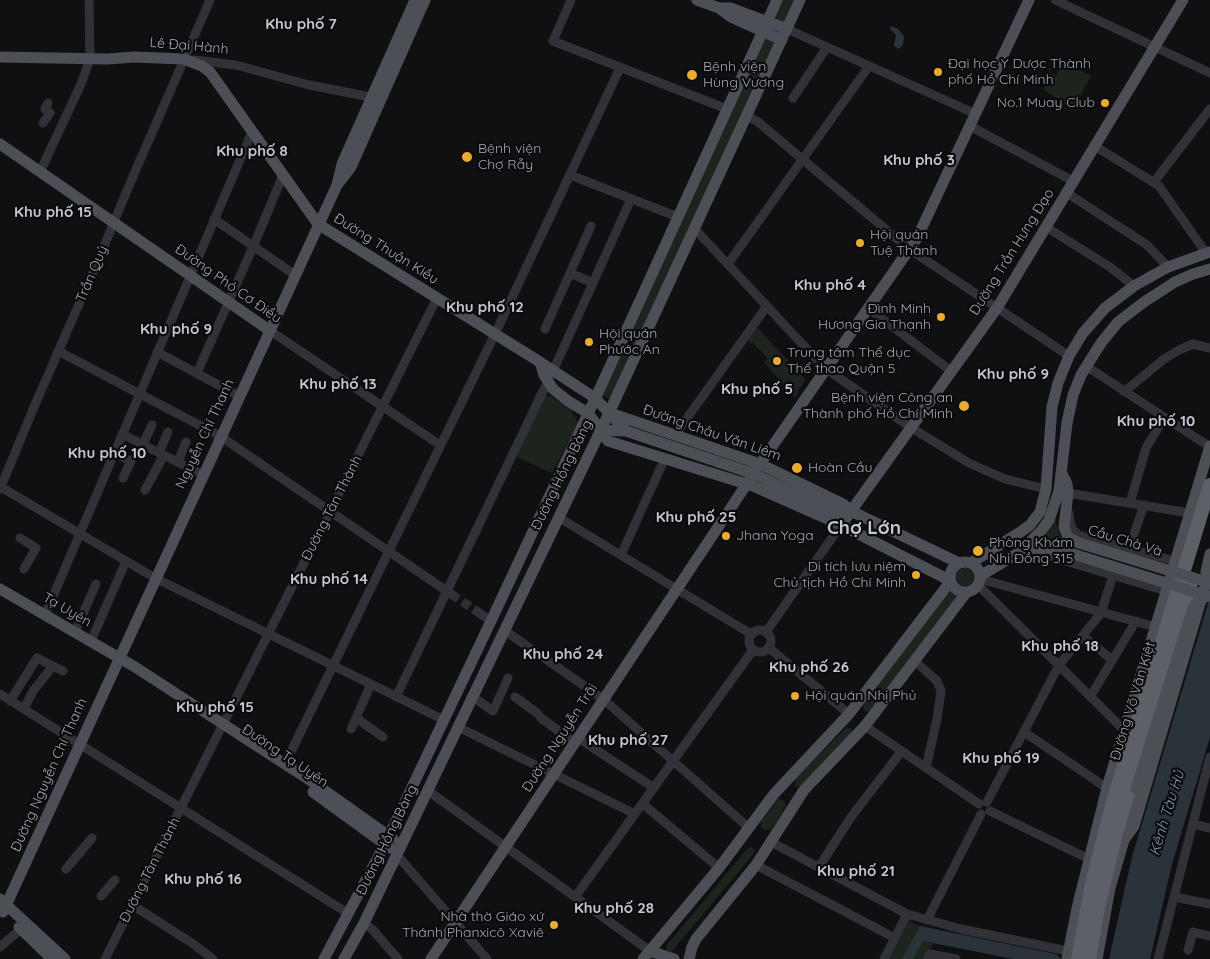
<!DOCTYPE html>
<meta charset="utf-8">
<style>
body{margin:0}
canvas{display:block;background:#101012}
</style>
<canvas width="1210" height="959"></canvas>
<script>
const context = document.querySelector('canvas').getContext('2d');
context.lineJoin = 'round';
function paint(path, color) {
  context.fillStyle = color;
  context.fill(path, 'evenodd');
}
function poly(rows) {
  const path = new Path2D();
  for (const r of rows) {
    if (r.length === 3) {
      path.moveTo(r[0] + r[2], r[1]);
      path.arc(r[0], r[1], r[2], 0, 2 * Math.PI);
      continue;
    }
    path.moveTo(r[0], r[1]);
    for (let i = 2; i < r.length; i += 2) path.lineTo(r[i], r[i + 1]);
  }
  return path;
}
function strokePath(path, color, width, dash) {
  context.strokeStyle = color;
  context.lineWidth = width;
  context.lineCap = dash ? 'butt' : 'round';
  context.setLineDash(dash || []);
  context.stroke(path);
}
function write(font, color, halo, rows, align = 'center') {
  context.font = font + ' Quicksand,sans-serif';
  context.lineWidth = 4.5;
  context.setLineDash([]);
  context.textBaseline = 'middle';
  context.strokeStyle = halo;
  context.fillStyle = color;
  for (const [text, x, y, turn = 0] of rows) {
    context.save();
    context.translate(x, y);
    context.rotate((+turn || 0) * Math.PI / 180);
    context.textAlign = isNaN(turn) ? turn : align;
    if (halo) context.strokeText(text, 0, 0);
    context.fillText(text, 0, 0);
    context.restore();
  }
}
const green = poly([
 [782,0,797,0,786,25,773,20],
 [766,37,776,42,610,399,600,395],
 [1063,62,1091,76,1073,110,1043,89,1052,74,1056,76],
 [755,325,805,379,803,384,798,390,799,392,795,398,764,362,768,359,753,343,751,344,746,339],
 [549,395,571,410,578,423,552,473,515,456,545,396],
 [1055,516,1056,524,1060,535,1067,543,1076,549,1050,541,1035,541],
 [965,577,9],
 [951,592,954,592,956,595,955,599,871,710,867,712,864,710,863,704,948,593],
 [847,727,852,729,851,734,801,786,795,787,795,779],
 [779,798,785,802,786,805,772,829,769,830,763,829,761,827,761,822],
 [752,847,755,851,751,857,673,950,671,952,667,950,666,946,747,849],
 [908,920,920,926,923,941,934,943,925,959,888,959]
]);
const water = poly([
 [891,26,898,29,904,36,903,44,899,49,894,46,896,35,890,29],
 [1210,597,1210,737,1172,864,1150,959,1109,959,1132,857],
 [920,926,1056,954,1061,959,1013,959,923,941,913,959,902,959]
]);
const minorTunnel = poly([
 [451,594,478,612]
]);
const minor = poly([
 [571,0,553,41,727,109],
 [1055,0,1210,73],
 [787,29,976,114],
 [194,60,236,65,309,85,371,97],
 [793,98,827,47],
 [746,116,757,121,909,249,1069,356],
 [43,123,50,113,45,109,48,103],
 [970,126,1073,181],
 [1095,146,1159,186,1206,253],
 [40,172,81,84,90,59,89,0],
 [570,175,678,217],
 [1154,182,1210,109],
 [1067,193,1147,245,1168,267],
 [214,219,295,275],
 [1046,227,1110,267,1134,286],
 [694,228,819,362,832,373,910,427,969,463,1005,479,1046,489],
 [728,264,869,66],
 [570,273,593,283],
 [868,308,951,371],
 [545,329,591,226],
 [269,330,440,445],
 [58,351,220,436,451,594],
 [157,352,239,396],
 [1086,366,1210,447],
 [197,373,253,247,283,175],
 [1124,392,1164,359,1179,350,1193,344,1210,348],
 [122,434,203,475],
 [675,435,767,306],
 [143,444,152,425],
 [114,453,131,461,123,478],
 [159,453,168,432],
 [178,462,186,442],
 [1,487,155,578,444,720],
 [0,489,34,407,97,263,131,181,210,0],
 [145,490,164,455],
 [1068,493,1189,513],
 [1130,503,1146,448,1164,418],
 [1068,511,1072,529,1078,535,1175,561],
 [558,517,751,634],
 [20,538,36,548,24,569],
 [1041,548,1045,553,1052,557,1166,591],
 [1129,549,1144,505],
 [621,555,665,458],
 [980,579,1156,627],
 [978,585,1124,730],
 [478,612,491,621],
 [45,615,252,132],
 [760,641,11],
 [504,630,603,699,749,828],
 [75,632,96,584],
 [766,632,841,525],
 [1083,636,1112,660],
 [91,641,126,561],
 [769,648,849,714],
 [915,661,937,681,941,691,937,719,926,768],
 [0,694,349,914],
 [472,696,493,711,508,678],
 [396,697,558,360,631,199],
 [515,697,537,713,541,718,575,743],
 [1090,697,1136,621],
 [10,701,37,658,53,666],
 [24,709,33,691,53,666,63,671],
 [356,718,383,737],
 [865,726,979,804],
 [458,727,635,814],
 [351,729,371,684],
 [1024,732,1107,788],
 [578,738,654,788],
 [285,764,495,334,620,68],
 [427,790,650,951],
 [987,802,1059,665,1101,613,1113,575],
 [643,804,719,868],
 [990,811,1089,859],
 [1193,824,1210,828],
 [771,842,907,914,961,929,1068,951],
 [396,854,487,959],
 [756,865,895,938],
 [819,867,851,817,901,752],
 [66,869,92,838],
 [101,896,115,880],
 [575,897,753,650],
 [1174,897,1210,904],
 [132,905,192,943,213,959],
 [927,920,981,814],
 [364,923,372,929,398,959],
 [0,947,21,929],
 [1188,950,1193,932,1209,936],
 [105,959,437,298],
 [884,959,907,914],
 [927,959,930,954,956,959],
 [1158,959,1210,757]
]);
const major = poly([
 [697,0,719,8,731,17,782,40],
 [720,8,730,8,787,29],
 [0,57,108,59,134,57,184,59,202,66,210,72,318,224,540,362,595,398,626,431],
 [0,144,269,330],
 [337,185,351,167,425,0],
 [540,362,544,375,553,389,568,401,588,413,608,441,753,486,841,525,949,580],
 [610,413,760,464,843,504,851,511,959,563],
 [600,430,626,431,754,474,840,514,851,511],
 [1062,474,1067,484,1068,493,1064,527,1068,537,1079,543],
 [841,525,997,308,1183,0],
 [1021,552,1040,548,1073,554],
 [965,577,15],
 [971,563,1022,531,1030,525,1040,512,1046,489,1052,407,1058,383,1069,356,1083,333,1105,308,1134,286,1168,267,1210,252],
 [980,576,1020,552,1041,531,1049,520,1059,491,1067,423,1073,395,1081,375,1101,343,1118,322,1144,302,1175,282,1193,274,1210,269],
 [0,589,135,667,311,781,393,839],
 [313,792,390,848],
 [1127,826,1136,789],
 [0,899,65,959],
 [3,912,337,185,342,164,415,0],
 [19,927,52,959],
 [650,951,674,959],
 [324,959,385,844,491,621,601,386,777,0],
 [344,959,364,923,609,413,800,0],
 [431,959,760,464,917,238,1029,0],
 [643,959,719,868,774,794,849,714,950,582],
 [689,959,692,947,696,939,756,865,804,790,865,726,966,593],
 [1067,959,1077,908,1108,784,1210,446],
 [1097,959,1110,888,1124,840,1134,826,1209,573]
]);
const highway = poly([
 [1078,959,1093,879,1113,802,1210,485],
 [1089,959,1097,913,1116,833,1192,579]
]);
const majorBridge = poly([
 [1079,543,1210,583],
 [1073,554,1208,596],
 [1210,554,1206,572,1210,582],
 [1136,789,1193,608,1200,599,1208,596]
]);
const markers = [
 [938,72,5,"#edab2c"],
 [692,75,6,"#edab2c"],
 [1105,103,5,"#edab2c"],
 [467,157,6,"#edab2c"],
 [860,243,5,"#edab2c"],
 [941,317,5,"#edab2c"],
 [589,342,5,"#edab2c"],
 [777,361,5,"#edab2c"],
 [964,406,6,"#edab2c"],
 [797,468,6,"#edab2c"],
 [726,536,5,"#edab2c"],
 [978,551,6,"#edab2c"],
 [916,575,5,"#edab2c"],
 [795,696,5,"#edab2c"],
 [554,925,5,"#edab2c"]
];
const streetNames = [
 ["Lê Đại Hành",189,46,5],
 ["Đường Thuận Kiều",386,249,32],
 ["Đường Trần Hưng Đạo",1012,252,-58],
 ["Trần Quý",92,274,-67],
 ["Đường Phó Cơ Điều",228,284,35],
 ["Đường Châu Văn Liêm",712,433,19],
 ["Nguyễn Chí Thanh",205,434,-65],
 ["Đường Hồng Bàng",562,475,-64],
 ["Đường Tân Thành",332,508,-63],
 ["Cầu Chà Và",1125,541,17],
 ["Tạ Uyên",67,610,30],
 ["Đường Võ Văn Kiệt",1133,701,-73],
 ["Đường Nguyễn Trãi",560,738,-57],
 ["Đường Tạ Uyên",285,756,34],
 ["Đường Nguyễn Chí Thanh",49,775,-66],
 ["Đường Hồng Bàng",387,840,-64],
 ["Đường Tân Thành",150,870,-63]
];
const poiNames = [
 ["Đại học Y Dược Thành",948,64],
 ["phố Hồ Chí Minh",948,80],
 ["Bệnh viện",703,67],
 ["Hùng Vương",703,83],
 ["No.1 Muay Club",1095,103,"right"],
 ["Bệnh viện",478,149],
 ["Chợ Rẫy",478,165],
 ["Hội quán",870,235],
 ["Tuệ Thành",870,251],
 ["Đình Minh",931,309,"right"],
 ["Hương Gia Thạnh",931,325,"right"],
 ["Hội quán",599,334],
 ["Phước An",599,350],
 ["Trung tâm Thể dục",787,353],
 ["Thể thao Quận 5",787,369],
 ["Bệnh viện Công an",953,398,"right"],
 ["Thành phố Hồ Chí Minh",953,414,"right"],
 ["Hoàn Cầu",808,468],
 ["Jhana Yoga",736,536],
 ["Phòng Khám",989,543],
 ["Nhi Đồng 315",989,559],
 ["Di tích lưu niệm",906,567,"right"],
 ["Chủ tịch Hồ Chí Minh",906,583,"right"],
 ["Hội quán Nhị Phủ",805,696],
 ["Nhà thờ Giáo xứ",544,917,"right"],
 ["Thánh Phanxicô Xaviê",544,933,"right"]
];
const neighbourhoodNames = [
 ["Khu phố 7",301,24],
 ["Khu phố 8",252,151],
 ["Khu phố 3",919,160],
 ["Khu phố 15",53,212],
 ["Khu phố 4",830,285],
 ["Khu phố 12",485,307],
 ["Khu phố 9",176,329],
 ["Khu phố 9",1013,374],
 ["Khu phố 13",338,384],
 ["Khu phố 5",757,389],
 ["Khu phố 10",1156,421],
 ["Khu phố 10",107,453],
 ["Khu phố 25",696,517],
 ["Khu phố 14",329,579],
 ["Khu phố 18",1060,646],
 ["Khu phố 24",563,654],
 ["Khu phố 26",809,667],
 ["Khu phố 15",215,707],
 ["Khu phố 27",628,740],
 ["Khu phố 19",1001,758],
 ["Khu phố 21",856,871],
 ["Khu phố 16",203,879],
 ["Khu phố 28",614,908]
];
const waterNames = [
 ["Kênh Tàu Hủ",1167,813,-73]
];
const districtNames = [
 ["Chợ Lớn",864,528]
];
paint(green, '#1d241e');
paint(water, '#2a333a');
strokePath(minorTunnel, '#2d2e32', 9, [9, 4.5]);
strokePath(minor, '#313237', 9);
strokePath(major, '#4d4f56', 11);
strokePath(highway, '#5d6067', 14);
strokePath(majorBridge, '#4d4f56', 11);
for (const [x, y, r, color] of markers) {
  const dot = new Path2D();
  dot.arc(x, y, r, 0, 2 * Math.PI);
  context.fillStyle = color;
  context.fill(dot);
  strokePath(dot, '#0b0b0d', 2);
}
write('14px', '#a2a7b2', '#0b0b0d', streetNames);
write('14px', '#a2a7b2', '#0b0b0d', poiNames, 'left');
write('bold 15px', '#c3c6ce', '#0b0b0d', neighbourhoodNames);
write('italic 15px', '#7895ad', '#0b0b0d', waterNames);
write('bold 19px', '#c3c6ce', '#0b0b0d', districtNames);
</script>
